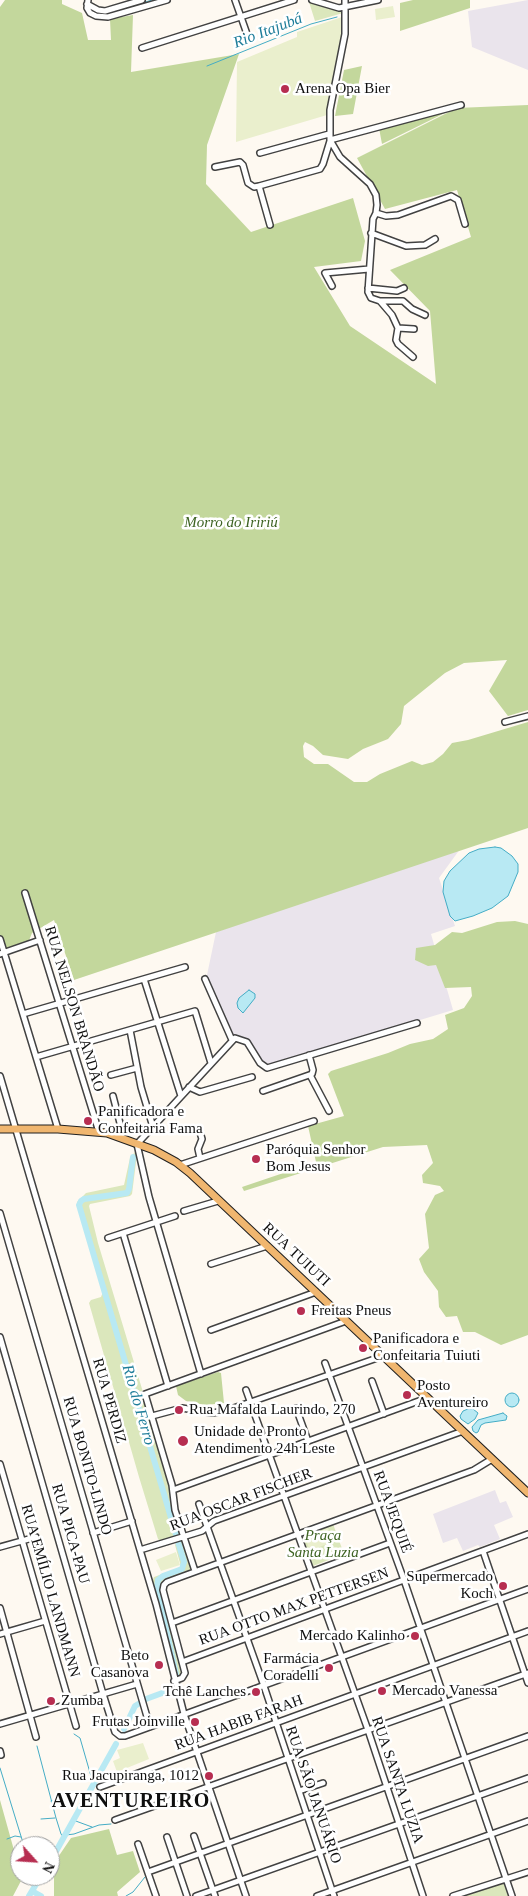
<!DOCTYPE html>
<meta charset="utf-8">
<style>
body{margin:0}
#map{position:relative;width:528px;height:1896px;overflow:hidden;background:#fef9f1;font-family:Georgia,serif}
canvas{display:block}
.north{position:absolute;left:10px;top:1836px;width:50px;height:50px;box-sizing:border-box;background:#fff;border:1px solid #9f9f9f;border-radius:50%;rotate:116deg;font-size:14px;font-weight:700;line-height:20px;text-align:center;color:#0f0f0f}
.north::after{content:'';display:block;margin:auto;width:18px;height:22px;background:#b72e51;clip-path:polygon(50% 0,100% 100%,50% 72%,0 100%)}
</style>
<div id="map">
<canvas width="528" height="1896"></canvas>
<div class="north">N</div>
</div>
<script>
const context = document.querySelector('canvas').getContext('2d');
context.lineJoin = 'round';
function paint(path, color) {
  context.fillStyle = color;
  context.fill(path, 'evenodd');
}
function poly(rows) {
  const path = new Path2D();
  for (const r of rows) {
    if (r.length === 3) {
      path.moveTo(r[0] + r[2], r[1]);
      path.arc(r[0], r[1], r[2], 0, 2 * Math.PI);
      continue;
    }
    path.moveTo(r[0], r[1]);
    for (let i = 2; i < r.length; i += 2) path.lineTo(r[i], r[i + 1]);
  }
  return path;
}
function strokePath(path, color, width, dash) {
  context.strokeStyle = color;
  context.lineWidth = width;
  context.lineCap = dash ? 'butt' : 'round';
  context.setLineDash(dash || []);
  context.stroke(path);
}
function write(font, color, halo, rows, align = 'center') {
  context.font = font + ' Georgia,serif';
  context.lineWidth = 5;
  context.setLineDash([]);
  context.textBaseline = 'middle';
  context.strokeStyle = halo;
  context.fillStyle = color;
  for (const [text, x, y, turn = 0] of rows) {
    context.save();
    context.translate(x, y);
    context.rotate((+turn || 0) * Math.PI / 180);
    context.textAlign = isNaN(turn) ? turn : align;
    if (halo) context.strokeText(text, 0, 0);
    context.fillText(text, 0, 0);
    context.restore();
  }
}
const industrial = poly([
 [528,0,528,70,472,47,468,11],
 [463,845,439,878,455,926,431,934,453,1010,269,1066,232,1036,207,975,216,932],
 [495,1490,500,1503,506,1501,513,1517,494,1525,500,1539,480,1547,478,1545,463,1551,457,1538,443,1543,433,1514]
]);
const green = poly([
 [309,2,342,11,343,13,315,21],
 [135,1152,137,1154,132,1194,130,1196,90,1204,89,1206,98,1243,171,1485,181,1534,180,1536,160,1541,158,1539,139,1477,89,1303,91,1300,101,1297,103,1292,77,1202,86,1193,124,1185,130,1158],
 [333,1524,344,1554,313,1566,302,1535],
 [178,1540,181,1540,183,1543,192,1568,187,1573,166,1580,161,1584,161,1588,184,1670,182,1677,176,1677,152,1582,154,1577,181,1567,175,1545],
 [504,1882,509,1896,462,1896]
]);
const forest = poly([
 [5,0,62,0,62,4,82,13,88,40,111,40,110,19,133,15,131,72,239,54,207,145,206,184,251,232,353,198,365,241,361,261,314,267,350,326,436,384,430,311,390,270,471,237,457,190,385,209,357,158,457,108,528,105,528,710,508,716,489,691,507,660,464,663,445,673,404,706,401,724,388,739,363,749,348,759,323,755,313,746,305,742,303,746,304,757,314,764,328,764,354,782,367,782,380,774,412,761,422,765,433,762,443,754,452,743,468,740,528,722,528,828,74,980,54,920,32,933,28,943,0,950,0,7],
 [413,0,470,0,470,8,400,31,400,3],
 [362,66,353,114,335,116,344,70],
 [453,109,382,144,379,128],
 [515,921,528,924,528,1335,501,1345,475,1332,463,1332,457,1316,446,1317,439,1307,438,1291,424,1272,419,1259,429,1248,425,1214,435,1195,444,1191,440,1186,423,1183,422,1175,433,1163,427,1145,383,1147,244,1191,242,1187,316,1162,308,1126,344,1116,328,1074,331,1071,388,1053,410,1044,433,1039,448,1029,445,1015,464,1008,472,996,471,987,445,988,436,965,428,966,415,960,416,948,435,945,452,932,462,933,497,922],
 [218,1372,221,1373,224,1403,205,1405,186,1401,178,1395,176,1386],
 [0,1800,22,1879,13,1896,0,1896],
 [109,1829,117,1855,133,1851,140,1872,117,1892,118,1896,54,1896,54,1863,71,1838]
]);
const pitch = poly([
 [393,6,395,17,376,20,375,9],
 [342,17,343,38,327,115,236,142,237,62,297,37,297,32],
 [328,1528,334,1541,310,1551,305,1537],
 [176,1552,180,1565,161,1571,156,1560],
 [143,1743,149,1759,117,1772,113,1761,120,1758,117,1750]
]);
const water = poly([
 [495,847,501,848,512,856,518,864,518,872,508,896,492,908,473,916,455,921,450,916,443,892,444,881,450,871,469,853,479,849,495,847],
 [249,990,255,994,255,998,243,1013,238,1008,237,1003,239,998,249,990],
 [512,1400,7],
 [468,1409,473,1409,478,1413,475,1419,468,1424,461,1419,460,1416,463,1411,468,1409],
 [503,1413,507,1416,506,1420,485,1423,481,1425,478,1432,476,1433,473,1431,472,1427,478,1420,503,1413]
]);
const stream = poly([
 [109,13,152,0],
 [207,66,311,24,337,17],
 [74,1734,80,1738,93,1783],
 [37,1746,56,1818,61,1834,64,1838],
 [0,1768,24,1846],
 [51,1801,59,1798],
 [41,1819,55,1818],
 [73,1820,92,1827],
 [66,1835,74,1834,99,1825,111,1824],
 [7,1839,15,1836,21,1837],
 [33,1876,35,1887],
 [126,1896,133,1892,145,1877]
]);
const river = poly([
 [133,1157,129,1189,127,1193,84,1199,81,1201,79,1205,184,1562,182,1569,163,1576,158,1580,157,1588,176,1674],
 [146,1699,165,1692,170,1687],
 [124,1729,135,1706,140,1703],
 [50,1862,116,1744],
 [32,1891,41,1896],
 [29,1896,41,1876]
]);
const minor = poly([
 [88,0,87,8,90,13,96,16,108,17,167,0],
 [235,0,247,34],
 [312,0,339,8,378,0],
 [345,0,345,34,330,110,330,140,340,157,370,184,376,195,377,205,376,213,373,219,368,292,371,298,380,301,392,315,398,328,396,340,398,344,413,357],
 [87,4,98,10,105,11,142,0],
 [142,48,294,0],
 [330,140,461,105],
 [260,153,329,134],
 [215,167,240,162,243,165,248,183,254,187,259,186,320,169,323,164,330,141],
 [259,186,270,225],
 [376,213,386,216,398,215,451,196,458,200,465,224],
 [371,233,406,246,425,245,435,239],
 [332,286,325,273,369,269],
 [368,288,397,291,404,288],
 [380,301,403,301,412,309,425,315],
 [398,328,414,329],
 [505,722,528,716],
 [25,893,99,1132],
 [0,939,58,1129],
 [0,954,40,940],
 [144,979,181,1096],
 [205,979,232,1040],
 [23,1014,185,967],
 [130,1030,141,1087,153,1127],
 [36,1057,195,1011,211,1063],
 [111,1075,137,1068],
 [310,1075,329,1111],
 [0,1076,156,1604,184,1714,246,1896],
 [189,1087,200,1092,252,1077],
 [263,1091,312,1074,313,1070,309,1055],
 [113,1096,121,1127,121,1137],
 [199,1129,202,1139,198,1149,200,1158],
 [180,1165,314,1121],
 [184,1211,218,1201],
 [0,1213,150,1727],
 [123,1233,168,1386],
 [108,1238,175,1216],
 [211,1264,267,1246],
 [211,1330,316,1292],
 [0,1337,103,1694,115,1732,120,1736,125,1736,528,1589],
 [325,1363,404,1580,512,1896],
 [201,1374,149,1197,137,1144,235,1038,247,1042,260,1063,267,1068,417,1023],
 [372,1381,384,1414],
 [246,1390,368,1730,423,1896],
 [296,1408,308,1441],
 [152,1416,182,1408,212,1413,225,1411,383,1356],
 [0,1464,76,1726],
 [173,1490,427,1398],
 [199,1504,264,1686,334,1896],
 [93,1533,132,1521],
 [0,1547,36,1537],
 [140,1550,202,1531,214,1521,463,1431],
 [483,1551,528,1683],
 [195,1571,175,1510,172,1485,145,1394,346,1321],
 [0,1608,36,1737],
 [172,1623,390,1543],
 [0,1634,45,1621],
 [182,1662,528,1534],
 [174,1681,182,1678,185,1673,163,1590,164,1585,167,1582,474,1470,492,1459],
 [0,1724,137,1684],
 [0,1751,1,1755],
 [100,1787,528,1631],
 [299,1791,323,1783],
 [115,1820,528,1673],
 [194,1836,215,1896],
 [167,1837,187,1896],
 [138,1844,156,1896],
 [148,1872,528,1736],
 [196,1896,528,1778],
 [317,1896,528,1821],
 [453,1896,528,1872]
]);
const major = poly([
 [0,1129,58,1129,107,1133,154,1150,176,1162,190,1173,528,1493]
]);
const markers = [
 [285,89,5,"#b72e51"],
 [88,1121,5,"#b72e51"],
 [256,1159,5,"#b72e51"],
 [301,1311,5,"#b72e51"],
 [363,1348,5,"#b72e51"],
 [407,1395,5,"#b72e51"],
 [179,1410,5,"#b72e51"],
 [183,1441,6,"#b72e51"],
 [503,1586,5,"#b72e51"],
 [415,1636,5,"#b72e51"],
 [159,1665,5,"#b72e51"],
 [329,1668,5,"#b72e51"],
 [382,1691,5,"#b72e51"],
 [256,1692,5,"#b72e51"],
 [51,1701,5,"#b72e51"],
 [195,1722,5,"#b72e51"],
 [209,1776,5,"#b72e51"]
];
const poiNames = [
 ["Arena Opa Bier",295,89],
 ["Panificadora e",98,1112],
 ["Confeitaria Fama",98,1129],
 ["Paróquia Senhor",266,1150],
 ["Bom Jesus",266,1167],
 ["Freitas Pneus",311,1311],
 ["Panificadora e",373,1339],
 ["Confeitaria Tuiuti",373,1356],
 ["Posto",417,1386],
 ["Aventureiro",417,1403],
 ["Rua Mafalda Laurindo, 270",189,1410],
 ["Unidade de Pronto",194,1432],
 ["Atendimento 24h Leste",194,1449],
 ["Supermercado",493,1577,"right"],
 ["Koch",493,1594,"right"],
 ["Mercado Kalinho",405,1636,"right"],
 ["Beto",149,1656,"right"],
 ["Casanova",149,1673,"right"],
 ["Farmácia",319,1659,"right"],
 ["Coradelli",319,1676,"right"],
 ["Mercado Vanessa",392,1691],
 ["Tchê Lanches",246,1692,"right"],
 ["Zumba",61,1701],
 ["Frutas Joinville",185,1722,"right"],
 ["Rua Jacupiranga, 1012",199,1776,"right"]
];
const parkNames = [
 ["Morro do Iririú",231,523],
 ["Praça",323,1536],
 ["Santa Luzia",323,1553]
];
const streetNames = [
 ["RUA NELSON BRANDÃO",74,1009,73],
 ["RUA TUIUTI",296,1255,43],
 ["RUA PERDIZ",109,1401,74],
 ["RUA BONITO-LINDO",87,1466,74],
 ["RUA OSCAR FISCHER",241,1500,-21],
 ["RUA JEQUIÉ",392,1512,70],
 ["RUA PICA-PAU",70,1534,74],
 ["RUA EMÍLIO LANDMANN",50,1591,74],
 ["RUA OTTO MAX PETTERSEN",294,1607,-20],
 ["RUA HABIB FARAH",239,1723,-20],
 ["RUA SANTA LUZIA",397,1780,71],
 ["RUA SÃO JANUÁRIO",313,1795,71]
];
const waterNames = [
 ["Rio Itajubá",268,31,-21],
 ["Rio do Ferro",138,1405,74]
];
const districtNames = [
 ["AVENTUREIRO",131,1802]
];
paint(industrial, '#eae4ec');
paint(green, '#dbe7bc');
paint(forest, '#c3d79c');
paint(pitch, '#eaefcd');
paint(water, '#b8e9f3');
strokePath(water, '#44acc5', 1);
strokePath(stream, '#44acc5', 1);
strokePath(river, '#b8e9f3', 6);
strokePath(minor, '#424242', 8);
strokePath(major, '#202020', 9);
strokePath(minor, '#fff', 5);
strokePath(major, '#f0b66f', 7);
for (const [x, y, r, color] of markers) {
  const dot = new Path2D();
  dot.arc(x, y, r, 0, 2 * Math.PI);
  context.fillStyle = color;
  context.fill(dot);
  strokePath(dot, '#fff', 2);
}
write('15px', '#0f0f0f', '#fff', poiNames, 'left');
write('italic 15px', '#3d6322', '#fff', parkNames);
write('15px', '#0f0f0f', '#fff', streetNames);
write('italic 16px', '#1e7d9a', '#fff', waterNames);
context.letterSpacing = '1px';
write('bold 20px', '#0f0f0f', '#fff', districtNames);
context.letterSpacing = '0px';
</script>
